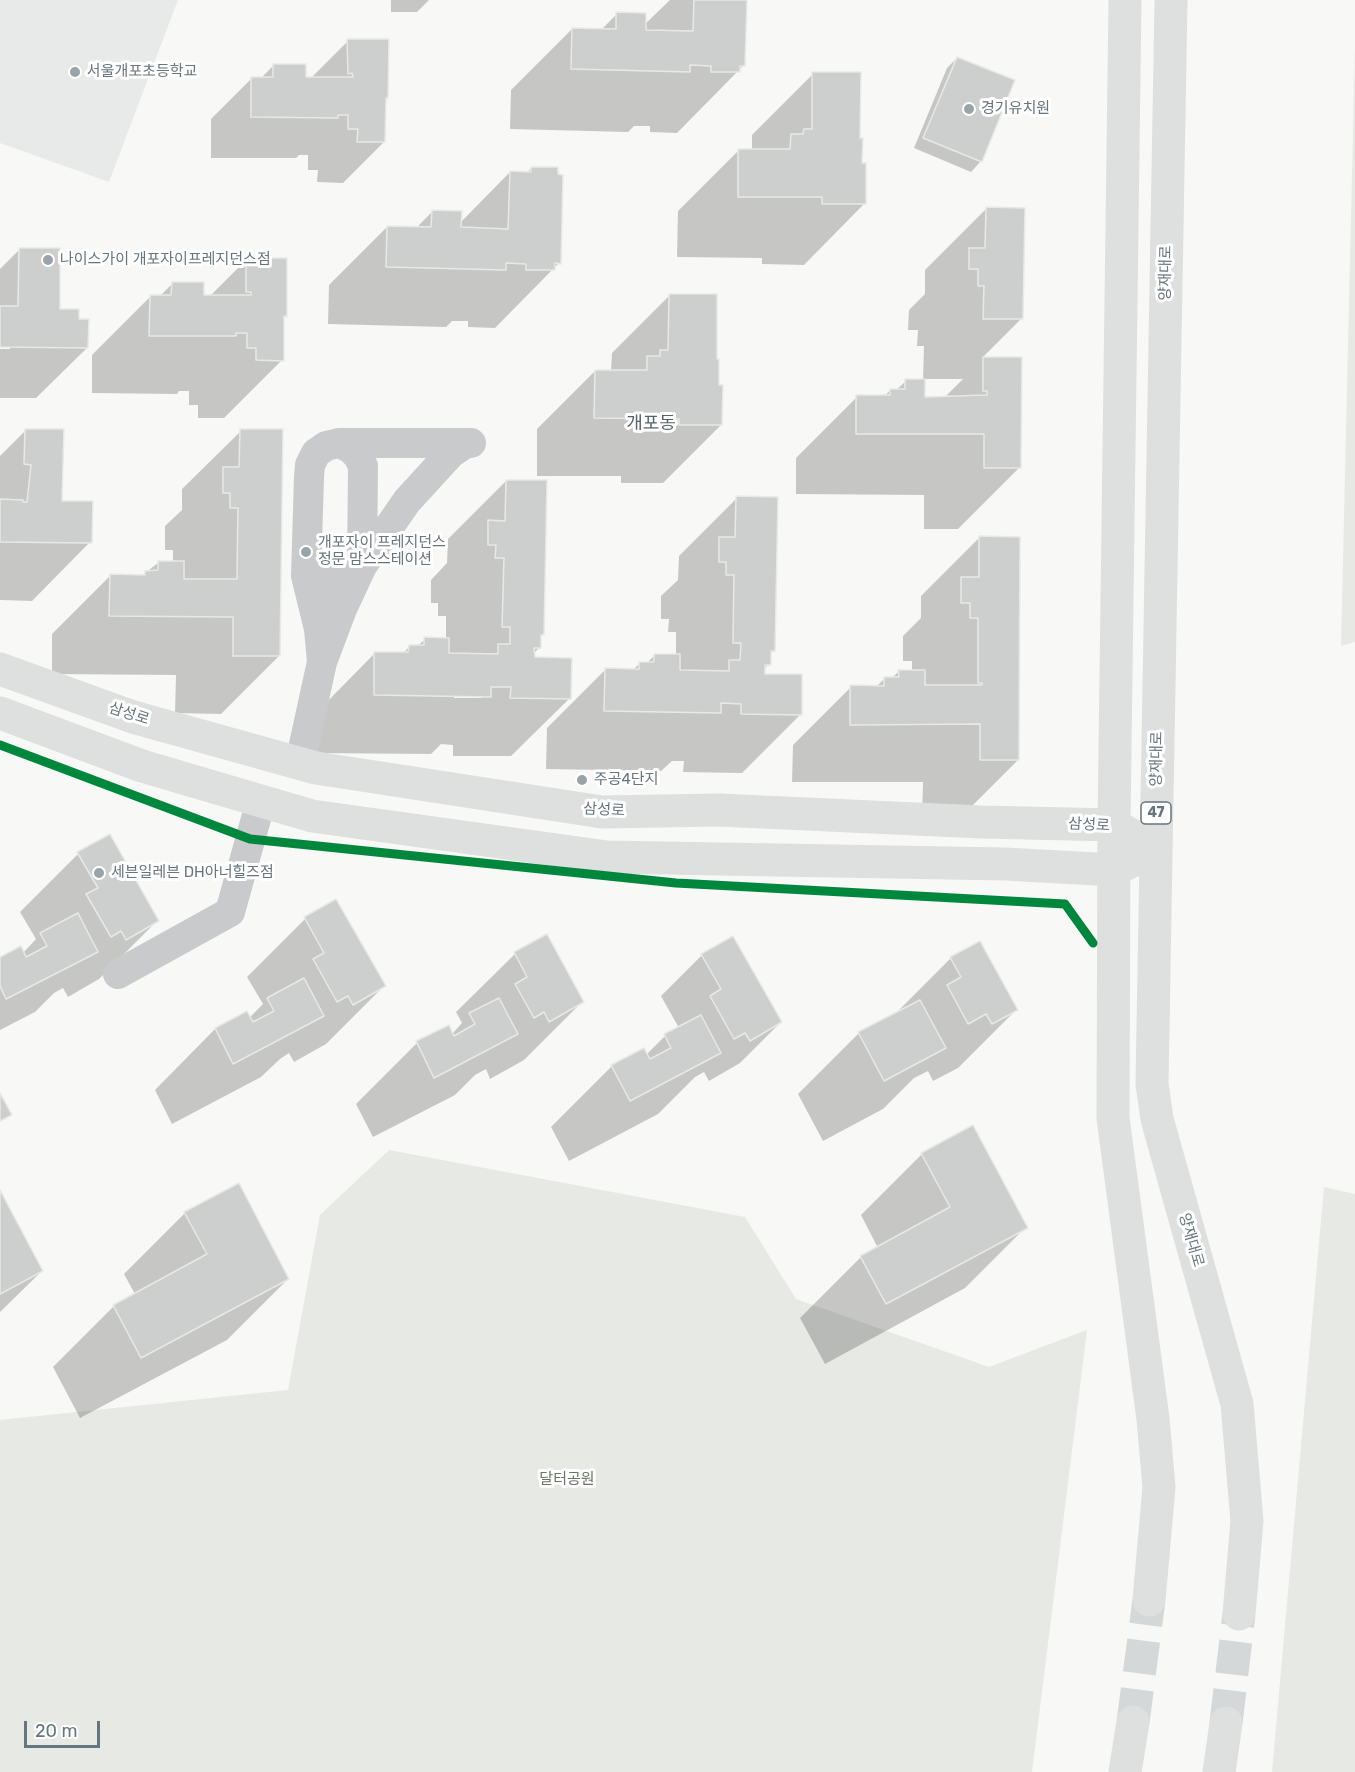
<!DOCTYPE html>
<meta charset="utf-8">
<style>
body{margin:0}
#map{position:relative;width:1355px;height:1772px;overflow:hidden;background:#f8f8f7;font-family:Rubik,sans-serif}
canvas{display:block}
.scale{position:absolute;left:24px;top:1721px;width:76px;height:27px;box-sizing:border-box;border:3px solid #66767f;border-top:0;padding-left:8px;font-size:18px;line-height:21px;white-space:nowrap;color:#66767f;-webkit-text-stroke:4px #fff;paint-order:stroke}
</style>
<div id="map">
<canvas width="1355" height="1772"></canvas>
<div class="scale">20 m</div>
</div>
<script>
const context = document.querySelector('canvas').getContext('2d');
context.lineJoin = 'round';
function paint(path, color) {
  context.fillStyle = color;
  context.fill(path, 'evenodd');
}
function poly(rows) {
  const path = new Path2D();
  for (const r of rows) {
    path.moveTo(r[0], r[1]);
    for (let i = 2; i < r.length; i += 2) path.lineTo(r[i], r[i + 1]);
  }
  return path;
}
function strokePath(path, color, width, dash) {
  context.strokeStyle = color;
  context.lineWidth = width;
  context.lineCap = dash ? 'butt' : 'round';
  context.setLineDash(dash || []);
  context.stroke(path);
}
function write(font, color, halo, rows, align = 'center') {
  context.font = font + ' Rubik,"Noto Sans KR",sans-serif';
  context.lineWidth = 6;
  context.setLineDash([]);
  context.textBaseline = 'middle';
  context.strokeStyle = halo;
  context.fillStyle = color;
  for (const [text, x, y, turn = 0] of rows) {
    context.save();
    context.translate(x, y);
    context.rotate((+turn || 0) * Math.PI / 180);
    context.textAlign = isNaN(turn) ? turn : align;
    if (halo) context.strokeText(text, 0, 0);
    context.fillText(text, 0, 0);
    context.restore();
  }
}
const built = poly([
 [0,0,178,0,109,182,0,143]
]);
const green = poly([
 [1355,46,1355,642,1341,646],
 [389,1150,745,1217,796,1299,989,1367,1087,1330,1032,1772,0,1772,0,1420,288,1390,320,1215],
 [1324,1187,1355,1194,1355,1772,1272,1772]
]);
const shadow = poly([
 [391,0,429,0,417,12,391,12],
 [670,0,746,0,744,65,677,133,650,132,650,126,634,126,628,132,510,129,511,90,572,29,601,30,617,14,644,25],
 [348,41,387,98,384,100,384,142,343,183,317,182,318,170,308,170,308,155,299,155,296,158,211,158,211,119,252,78,261,78,274,65,304,78,311,78],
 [957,58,981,161,971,172,914,148,947,68],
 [813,74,859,140,864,204,804,265,762,264,762,258,677,257,678,211,739,150,752,150,752,135],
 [531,168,556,176,559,263,495,328,468,327,468,321,452,321,446,327,328,324,329,285,387,227,416,228,432,212,460,223,510,172,527,173],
 [986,209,1022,318,982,358,1020,359,1019,468,958,529,924,529,924,495,796,494,796,458,857,397,884,397,890,390,896,390,906,381,923,381,924,346,917,346,918,330,908,330,909,310,925,294,925,270],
 [923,379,963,379,944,398,923,399],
 [19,250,58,311,78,321,87,348,36,398,0,398,0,349,10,349,10,346,0,346,0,269],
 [247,259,285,316,283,319,282,360,224,418,198,418,198,405,189,405,189,391,179,391,177,394,92,393,92,355,150,297,159,297,172,284,202,297,209,297],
 [670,295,715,361,721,425,663,483,621,483,621,476,537,476,537,429,595,371,611,371,612,353],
 [26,430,60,503,90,542,32,601,0,600,0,456],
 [241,431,279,656,221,714,175,713,176,675,52,674,52,634,110,576,141,576,158,563,173,563,173,550,165,550,165,526,182,510,182,489],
 [506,481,543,634,539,638,539,648,533,654,533,659,570,698,511,756,453,756,453,745,441,744,431,754,316,753,317,712,375,653,402,654,409,647,417,647,425,639,446,639,446,616,438,616,438,603,431,603,431,580,447,563,448,539],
 [454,695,485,695,482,698,454,698],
 [737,498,773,651,770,654,769,664,763,670,763,675,800,715,742,773,683,772,684,761,672,761,661,771,546,769,547,728,605,670,633,670,640,663,647,663,655,655,676,656,676,632,668,632,669,619,661,619,661,596,678,580,679,556],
 [979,538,1018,760,960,818,922,818,923,782,792,782,793,745,851,687,876,687,885,678,892,678,899,671,912,671,912,661,903,661,903,636,921,618,921,596],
 [78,854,157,921,99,979,68,997,63,988,54,993,35,1012,0,1030,0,958,23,953,36,939,20,912],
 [336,901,384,986,326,1044,294,1062,289,1053,280,1059,261,1077,172,1124,155,1090,215,1029,247,1013,249,1018,263,1004,247,977,305,919],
 [547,936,582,1002,524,1060,490,1079,486,1069,475,1075,455,1095,373,1137,356,1104,417,1043,448,1027,452,1034,462,1023,456,1012,515,954],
 [702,955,781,1022,740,1063,709,1081,704,1072,695,1077,658,1114,569,1161,551,1127,612,1066,646,1055,665,1036,679,1028,661,996],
 [951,958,1016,1010,958,1068,933,1081,928,1071,914,1078,883,1109,823,1141,798,1094,859,1033,893,1016],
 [922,1154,1026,1227,965,1288,825,1364,800,1318,861,1257,878,1248,861,1215],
 [0,1193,42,1271,0,1312],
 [185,1213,288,1279,227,1340,80,1418,53,1367,114,1306,135,1294,124,1274]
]);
const building = poly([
 [694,0,747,0,745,66,740,66,740,72,711,72,711,66,690,65,690,72,571,69,572,28,616,29,616,12,646,13,646,30,693,31,694,0],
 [347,39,389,39,388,98,386,98,385,142,357,142,358,129,348,129,348,115,338,115,338,118,251,117,251,77,273,77,273,64,306,64,306,77,353,77,352,73,348,74,347,39],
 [957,57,1015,80,982,162,923,138,957,57],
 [812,72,861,72,860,138,863,138,862,163,866,163,866,204,822,204,822,197,738,197,738,149,790,149,791,134,803,134,804,129,812,129,812,72],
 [531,167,558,167,558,174,563,175,561,264,555,263,555,270,526,270,526,264,506,263,506,270,386,267,387,226,431,227,432,210,462,211,461,227,508,229,510,171,531,172,531,167],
 [986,207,1025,208,1023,319,983,319,984,286,978,286,978,269,969,269,969,248,985,248,986,207],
 [19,248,60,248,60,309,79,309,79,319,89,319,88,348,0,347,0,306,18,306,19,248],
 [246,258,287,258,287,317,284,316,284,361,256,360,256,348,247,348,247,333,236,333,236,336,149,336,150,295,171,295,172,282,204,282,204,295,251,295,251,292,246,292,246,258],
 [669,294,717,294,717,359,719,359,719,385,723,385,722,425,679,425,679,419,594,418,595,370,647,370,647,356,660,356,660,350,668,350,669,294],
 [983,357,1022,357,1021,468,984,468,984,434,856,434,856,395,890,395,890,389,905,389,905,379,925,379,925,397,987,395,987,391,983,391,983,357],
 [25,429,64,429,62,501,93,501,92,543,0,542,0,499,23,500,23,502,27,502,31,465,24,464,25,429],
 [240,429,283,429,280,656,233,656,233,617,109,616,110,574,145,575,145,571,158,570,158,561,184,561,184,579,237,579,238,508,230,508,230,493,223,493,223,467,239,467,240,429],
 [506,480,547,480,544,635,541,635,541,648,534,648,535,657,572,658,571,699,510,698,511,687,491,687,491,697,374,695,374,652,408,652,409,645,424,645,424,637,449,638,449,653,498,654,498,644,510,644,510,627,502,627,504,558,495,558,496,545,488,545,488,520,505,521,506,480],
 [736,496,778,497,775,651,771,651,771,665,765,665,765,674,802,674,802,715,741,714,741,704,721,703,721,713,604,711,605,668,639,669,639,662,654,662,654,654,680,654,680,670,729,671,729,660,740,660,741,643,733,643,734,575,726,575,726,562,719,562,719,537,735,537,736,496],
 [979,536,1020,537,1019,760,980,760,980,724,850,725,850,685,884,686,884,677,899,677,898,670,925,670,925,685,982,685,982,683,978,683,978,618,970,618,970,603,961,603,961,577,979,577,979,536],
 [110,834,159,921,126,940,121,931,111,937,86,894,98,888,77,852,110,834],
 [336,899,386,986,353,1005,348,996,337,1002,313,959,324,953,304,917,336,899],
 [78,913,98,952,6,999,0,986,0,957,21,946,26,957,47,946,40,933,78,913],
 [547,934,584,1002,549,1022,544,1012,534,1018,515,984,527,977,514,952,547,934],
 [733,936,782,1022,750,1041,745,1033,734,1039,710,996,721,989,701,954,733,936],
 [980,941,1018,1010,992,1024,986,1014,968,1024,947,985,961,977,950,957,980,941],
 [304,978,324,1016,233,1064,215,1028,247,1011,253,1022,274,1011,267,998,304,978],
 [499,998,518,1034,434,1078,416,1041,449,1025,454,1036,475,1024,469,1013,499,998],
 [920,1000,946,1048,884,1081,858,1032,920,1000],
 [701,1015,721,1053,630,1101,611,1065,644,1048,650,1059,671,1048,664,1034,701,1015],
 [0,1093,12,1115,0,1121,0,1093],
 [973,1125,1028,1228,886,1304,860,1256,950,1207,921,1153,973,1125],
 [239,1183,289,1279,141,1358,113,1305,207,1254,184,1212,239,1183],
 [0,1190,43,1271,0,1294,0,1190]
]);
const majorTunnel = poly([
 [1133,1722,1149,1600],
 [1226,1723,1239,1614]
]);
const minor = poly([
 [339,443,350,448,358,456,363,466,362,566,342,609,322,662,319,629,306,576,309,477,310,465,316,453,326,446,339,443],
 [339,443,471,443],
 [362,566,407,501,450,454,466,443],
 [300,763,322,662,332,576],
 [118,974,230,912,261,801]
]);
const major = poly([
 [1125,0,1114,825,1113,1118,1153,1419,1159,1487,1149,1600],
 [1171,0,1152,1084,1157,1119,1237,1404,1247,1521,1239,1614],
 [0,669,133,717,316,768,602,812,719,810,981,822,1114,825,1133,836],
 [0,713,142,766,312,816,607,857,1005,864,1114,870,1134,860],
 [1125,1772,1133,1722],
 [1219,1772,1226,1723]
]);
const cycleway = poly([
 [0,745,250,839,676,883,1065,904,1093,943]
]);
const markers = [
 [75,72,6,"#99a4a9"],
 [969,109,6,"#99a4a9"],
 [48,260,6,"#99a4a9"],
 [306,552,6,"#99a4a9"],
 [582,780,6,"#99a4a9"],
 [99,873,6,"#99a4a9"]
];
const shields = [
 [1156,813,30]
];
const shieldNames = [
 ["47",1156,813]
];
const poiNames = [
 ["서울개포초등학교",87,72],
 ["경기유치원",981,109],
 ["나이스가이 개포자이프레지던스점",60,260],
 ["개포자이 프레지던스",318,543],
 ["정문 맘스스테이션",318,560],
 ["주공4단지",594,780],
 ["세븐일레븐 DH아너힐즈점",111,873]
];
const streetNames = [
 ["양재대로",1166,273,-89],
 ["삼성로",129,714,18],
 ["양재대로",1157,759,-89],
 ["삼성로",604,810,3],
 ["삼성로",1089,825,3],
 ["양재대로",1191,1240,74]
];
const parkNames = [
 ["달터공원",567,1480]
];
const quarterNames = [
 ["개포동",651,424]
];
paint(built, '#e8e9e9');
paint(green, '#e7e9e5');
paint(shadow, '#0003');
paint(building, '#cdcfcf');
strokePath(building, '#e8e8e6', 1.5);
strokePath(majorTunnel, '#d4d8d9', 33, [33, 16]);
strokePath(minor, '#c9cacb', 30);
strokePath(major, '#dedfdf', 33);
strokePath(cycleway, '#00873e', 9);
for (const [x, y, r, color] of markers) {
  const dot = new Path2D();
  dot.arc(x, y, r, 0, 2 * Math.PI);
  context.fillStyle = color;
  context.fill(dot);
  strokePath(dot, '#fff', 2);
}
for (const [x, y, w] of shields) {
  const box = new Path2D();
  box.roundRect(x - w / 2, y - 11, w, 22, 4.5);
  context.fillStyle = '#fff';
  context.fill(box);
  strokePath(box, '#66767f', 1.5);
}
write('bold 14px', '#66767f', null, shieldNames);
write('15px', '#66767f', '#fff', poiNames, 'left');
write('15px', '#66767f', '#fff', streetNames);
write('15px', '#697864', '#fff', parkNames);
write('18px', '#57636b', '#fff', quarterNames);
</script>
